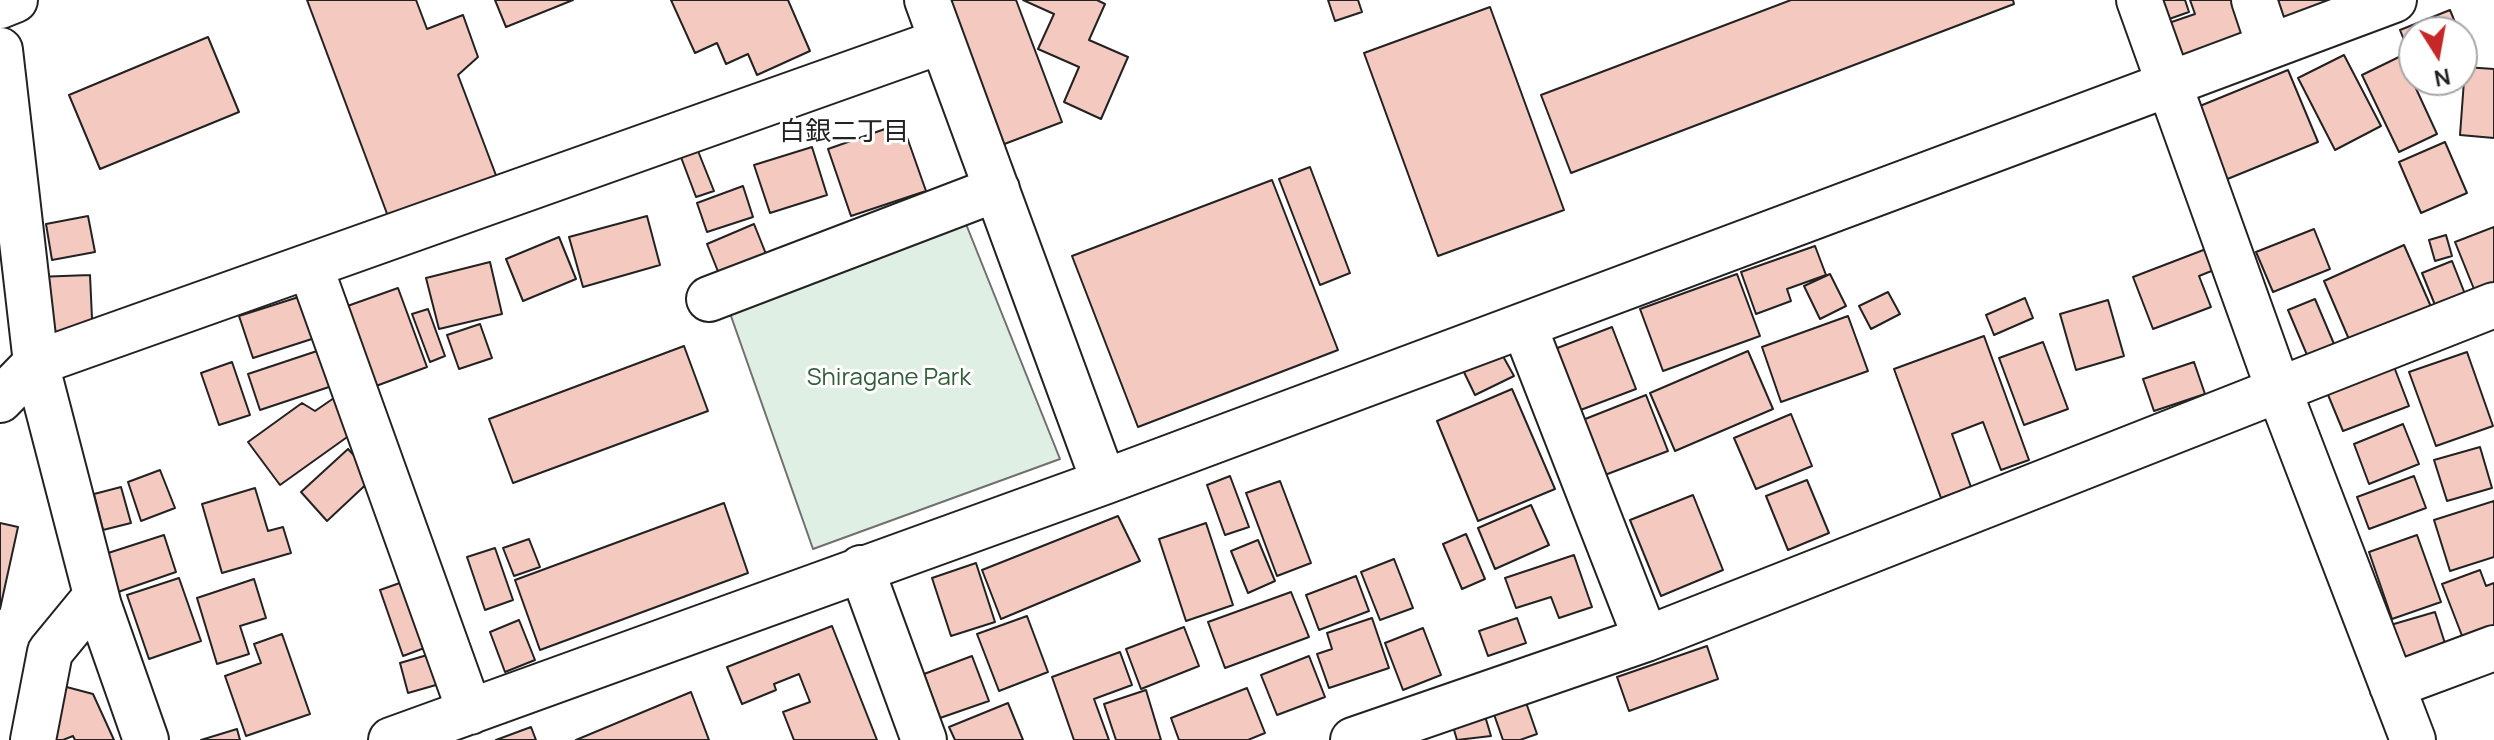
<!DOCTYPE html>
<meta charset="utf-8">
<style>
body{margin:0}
#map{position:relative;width:2494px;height:740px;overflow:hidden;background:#fff;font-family:Manrope,sans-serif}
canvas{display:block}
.north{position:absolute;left:2398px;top:16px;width:80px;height:80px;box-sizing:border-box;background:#fff;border:2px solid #a7a7a7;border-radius:50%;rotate:169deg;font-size:22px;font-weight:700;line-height:32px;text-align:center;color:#222}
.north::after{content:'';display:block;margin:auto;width:28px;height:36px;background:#c62828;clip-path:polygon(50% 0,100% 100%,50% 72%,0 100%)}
</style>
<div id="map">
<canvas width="2494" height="740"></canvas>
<div class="north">N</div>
</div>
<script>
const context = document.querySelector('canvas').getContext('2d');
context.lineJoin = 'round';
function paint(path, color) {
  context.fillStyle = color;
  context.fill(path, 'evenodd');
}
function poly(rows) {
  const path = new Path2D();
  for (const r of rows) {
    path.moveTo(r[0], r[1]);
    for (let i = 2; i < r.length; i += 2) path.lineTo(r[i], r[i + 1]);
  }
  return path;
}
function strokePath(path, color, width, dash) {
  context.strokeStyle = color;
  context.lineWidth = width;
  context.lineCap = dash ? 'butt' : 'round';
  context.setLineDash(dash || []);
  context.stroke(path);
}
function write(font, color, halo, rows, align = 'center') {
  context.font = font + ' Manrope,"Noto Sans JP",sans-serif';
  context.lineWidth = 6;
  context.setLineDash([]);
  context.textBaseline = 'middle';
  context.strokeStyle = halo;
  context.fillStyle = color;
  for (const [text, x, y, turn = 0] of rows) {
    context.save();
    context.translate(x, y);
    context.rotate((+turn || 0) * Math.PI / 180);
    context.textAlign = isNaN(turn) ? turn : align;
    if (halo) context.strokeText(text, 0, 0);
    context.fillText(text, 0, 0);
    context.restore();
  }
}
const green = poly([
 [962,214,1060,459,813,549,725,299,962,214]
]);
const building = poly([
 [307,0,416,0,427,29,463,15,478,57,458,75,497,178,389,219,307,0],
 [495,0,573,0,506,27,495,0],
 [671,0,788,0,810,51,757,75,748,54,726,64,717,43,695,53,671,0],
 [937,0,1016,0,1062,122,994,148,937,0],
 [1023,0,1097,0,1105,4,1089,40,1128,57,1101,119,1064,102,1079,67,1038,49,1054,14,1023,0],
 [1328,0,1358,0,1362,12,1335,21,1328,0],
 [1791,0,2013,0,2014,4,1571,173,1541,95,1791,0],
 [2147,0,2185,0,2189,12,2155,24,2147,0],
 [2190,0,2233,0,2248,44,2171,69,2157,27,2195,14,2190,0],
 [2271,0,2324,0,2325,5,2278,20,2271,0],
 [1490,7,1564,210,1438,256,1364,53,1490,7],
 [2450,10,2459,32,2414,32,2414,65,2400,30,2450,10],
 [208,37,239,112,100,169,69,95,208,37],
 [2344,55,2381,126,2335,150,2298,78,2344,55],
 [2401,56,2437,134,2399,152,2362,75,2401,56],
 [2465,67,2494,69,2494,138,2460,135,2465,67],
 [2288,70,2318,142,2225,180,2195,108,2288,70],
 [902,123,926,191,851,216,828,149,902,123],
 [2445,142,2467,193,2421,213,2399,162,2445,142],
 [696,146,714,191,696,197,679,152,696,146],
 [812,147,827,195,770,213,754,165,812,147],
 [1310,167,1350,273,1320,285,1279,179,1310,167],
 [1272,180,1338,350,1138,427,1072,256,1272,180],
 [743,186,753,217,707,232,697,203,743,186],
 [88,216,95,252,52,260,46,224,88,216],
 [647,216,660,265,583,287,569,237,647,216],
 [754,224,766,254,719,274,707,244,754,224],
 [2494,227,2494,287,2476,294,2455,242,2494,227],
 [2314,229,2330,269,2273,292,2256,252,2314,229],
 [2446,235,2452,256,2435,261,2429,240,2446,235],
 [559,237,576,279,523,301,506,259,559,237],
 [2404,245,2432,309,2351,344,2324,281,2404,245],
 [1815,246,1826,275,1787,289,1791,301,1756,314,1741,272,1815,246],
 [2206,249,2214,270,2199,276,2211,307,2153,329,2133,277,2206,249],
 [2452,261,2465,294,2435,305,2422,273,2452,261],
 [490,262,502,314,439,329,426,278,490,262],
 [1737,274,1760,336,1663,371,1640,309,1737,274],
 [1830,274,1846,306,1820,319,1804,286,1830,274],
 [90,275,93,340,39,343,36,277,90,275],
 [398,288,427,367,368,389,339,309,398,288],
 [1888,292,1900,314,1871,329,1859,306,1888,292],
 [305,295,318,337,253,358,239,316,305,295],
 [2025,298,2033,318,1994,335,1986,315,2025,298],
 [2315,299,2337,351,2310,362,2288,310,2315,299],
 [2108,300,2124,356,2076,370,2060,314,2108,300],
 [428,309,445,356,430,362,412,314,428,309],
 [1848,316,1868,371,1781,402,1762,347,1848,316],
 [480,324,492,358,459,369,447,335,480,324],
 [1612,327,1636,389,1570,414,1547,352,1612,327],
 [1984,336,2029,460,2001,470,1983,422,1952,434,1971,487,1941,498,1894,369,1984,336],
 [2043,342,2068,409,2024,425,1999,358,2043,342],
 [684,346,708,411,513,483,489,419,684,346],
 [323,349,335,385,260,410,248,374,323,349],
 [1499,349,1514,376,1475,395,1462,368,1499,349],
 [1748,351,1773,409,1675,451,1650,393,1748,351],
 [2467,352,2493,426,2436,446,2409,372,2467,352],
 [232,362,250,415,219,425,201,373,232,362],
 [2194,362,2205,394,2154,411,2143,379,2194,362],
 [2393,364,2409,406,2343,431,2326,390,2393,364],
 [1512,389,1555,489,1478,521,1437,421,1512,389],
 [1646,395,1668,451,1597,478,1575,423,1646,395],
 [334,398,357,430,280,485,248,442,302,403,315,411,334,398],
 [1791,414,1812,466,1756,489,1734,438,1791,414],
 [2403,424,2419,464,2369,484,2354,444,2403,424],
 [2480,447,2492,488,2447,501,2434,460,2480,447],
 [348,449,374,477,327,521,301,492,348,449],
 [160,470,175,508,141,521,128,482,160,470],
 [1230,476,1249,527,1225,535,1207,485,1230,476],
 [2414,476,2426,508,2369,529,2357,497,2414,476],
 [1807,480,1829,533,1788,550,1766,496,1807,480],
 [1280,481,1311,563,1277,576,1246,493,1280,481],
 [121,487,131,523,103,530,94,494,121,487],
 [255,488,268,531,283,527,291,553,222,573,202,504,255,488],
 [1693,495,1723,570,1661,596,1630,520,1693,495],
 [2494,501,2494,557,2450,571,2434,520,2494,501],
 [724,503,748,573,540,650,515,580,724,503],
 [1531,505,1549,545,1495,569,1478,528,1531,505],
 [1118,516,1140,561,1001,619,982,570,1118,516],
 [0,523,18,527,0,609,0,523],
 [1206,523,1233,605,1186,621,1159,539,1206,523],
 [1466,534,1485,579,1462,589,1443,544,1466,534],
 [164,535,176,572,118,592,105,554,164,535],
 [2417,535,2441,602,2392,619,2369,552,2417,535],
 [529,539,540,567,514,576,503,548,529,539],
 [1258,540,1275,581,1248,593,1231,551,1258,540],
 [495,548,513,600,485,610,467,557,495,548],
 [1574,555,1592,607,1559,618,1551,597,1516,608,1505,578,1574,555],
 [1394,559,1413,608,1380,620,1361,572,1394,559],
 [976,563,995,622,951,636,932,578,976,563],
 [2480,570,2486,586,2494,583,2494,636,2466,646,2442,584,2480,570],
 [1356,576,1369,611,1319,630,1306,595,1356,576],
 [179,578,201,641,149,659,127,595,179,578],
 [254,579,266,618,240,626,249,654,217,664,197,598,254,579],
 [411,579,435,644,403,656,380,590,411,579],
 [1291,592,1309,637,1225,668,1208,622,1291,592],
 [2435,612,2449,656,2401,670,2387,626,2435,612],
 [1027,616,1048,672,999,691,977,634,1027,616],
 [1372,618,1389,668,1329,688,1317,654,1332,649,1327,633,1372,618],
 [1517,618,1526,643,1488,656,1479,631,1517,618],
 [519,620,535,660,505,672,490,632,519,620],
 [832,626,877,740,794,740,783,712,810,702,799,674,774,684,776,690,742,704,727,667,832,626],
 [1184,627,1199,666,1141,689,1126,649,1184,627],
 [1423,628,1441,675,1403,690,1385,643,1423,628],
 [282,634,310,714,246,736,225,676,261,663,254,644,282,634],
 [1707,646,1718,679,1629,711,1617,677,1707,646],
 [1120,652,1132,685,1094,699,1109,740,1074,740,1052,677,1120,652],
 [434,653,443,683,408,693,400,663,434,653],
 [972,656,989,701,940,718,924,674,972,656],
 [1309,656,1325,697,1277,715,1261,675,1309,656],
 [59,685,93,694,114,740,75,740,73,736,63,740,44,740,59,685],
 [1247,688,1265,733,1248,740,1179,740,1171,718,1247,688],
 [1146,690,1161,740,1116,740,1104,704,1146,690],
 [1522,691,1537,734,1520,740,1503,740,1490,703,1522,691],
 [691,692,709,740,576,740,691,692],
 [1008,703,1023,740,955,740,949,727,1008,703],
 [1482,706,1491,736,1457,740,1450,716,1482,706],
 [531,727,536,740,496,740,531,727],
 [237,729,240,740,201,740,237,729]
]);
const minor = poly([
 [927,0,1104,482],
 [2139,0,2278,388,2413,740],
 [2254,0,2269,45],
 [0,6,15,0],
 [0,50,36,363,99,606,146,740],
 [310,266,470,712],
 [709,299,997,189],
 [1524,326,1646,639],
 [0,400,36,363,942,41],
 [861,568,924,740],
 [2392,686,2494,648],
 [33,740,50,652,96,596],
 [391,740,1104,482,2394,0],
 [1353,740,1646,639,2494,305]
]);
const parkNames = [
 ["Shiragane Park",889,378]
];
const neighbourhoodNames = [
 ["白銀二丁目",844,133]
];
paint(green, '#e0efe3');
strokePath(green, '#6f6f6f', 2);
paint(building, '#f3c9c0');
strokePath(building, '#222', 2);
strokePath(minor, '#222', 48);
strokePath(minor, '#fff', 44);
write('24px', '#2f5e38', '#fff', parkNames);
write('26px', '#222', '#fff', neighbourhoodNames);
</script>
